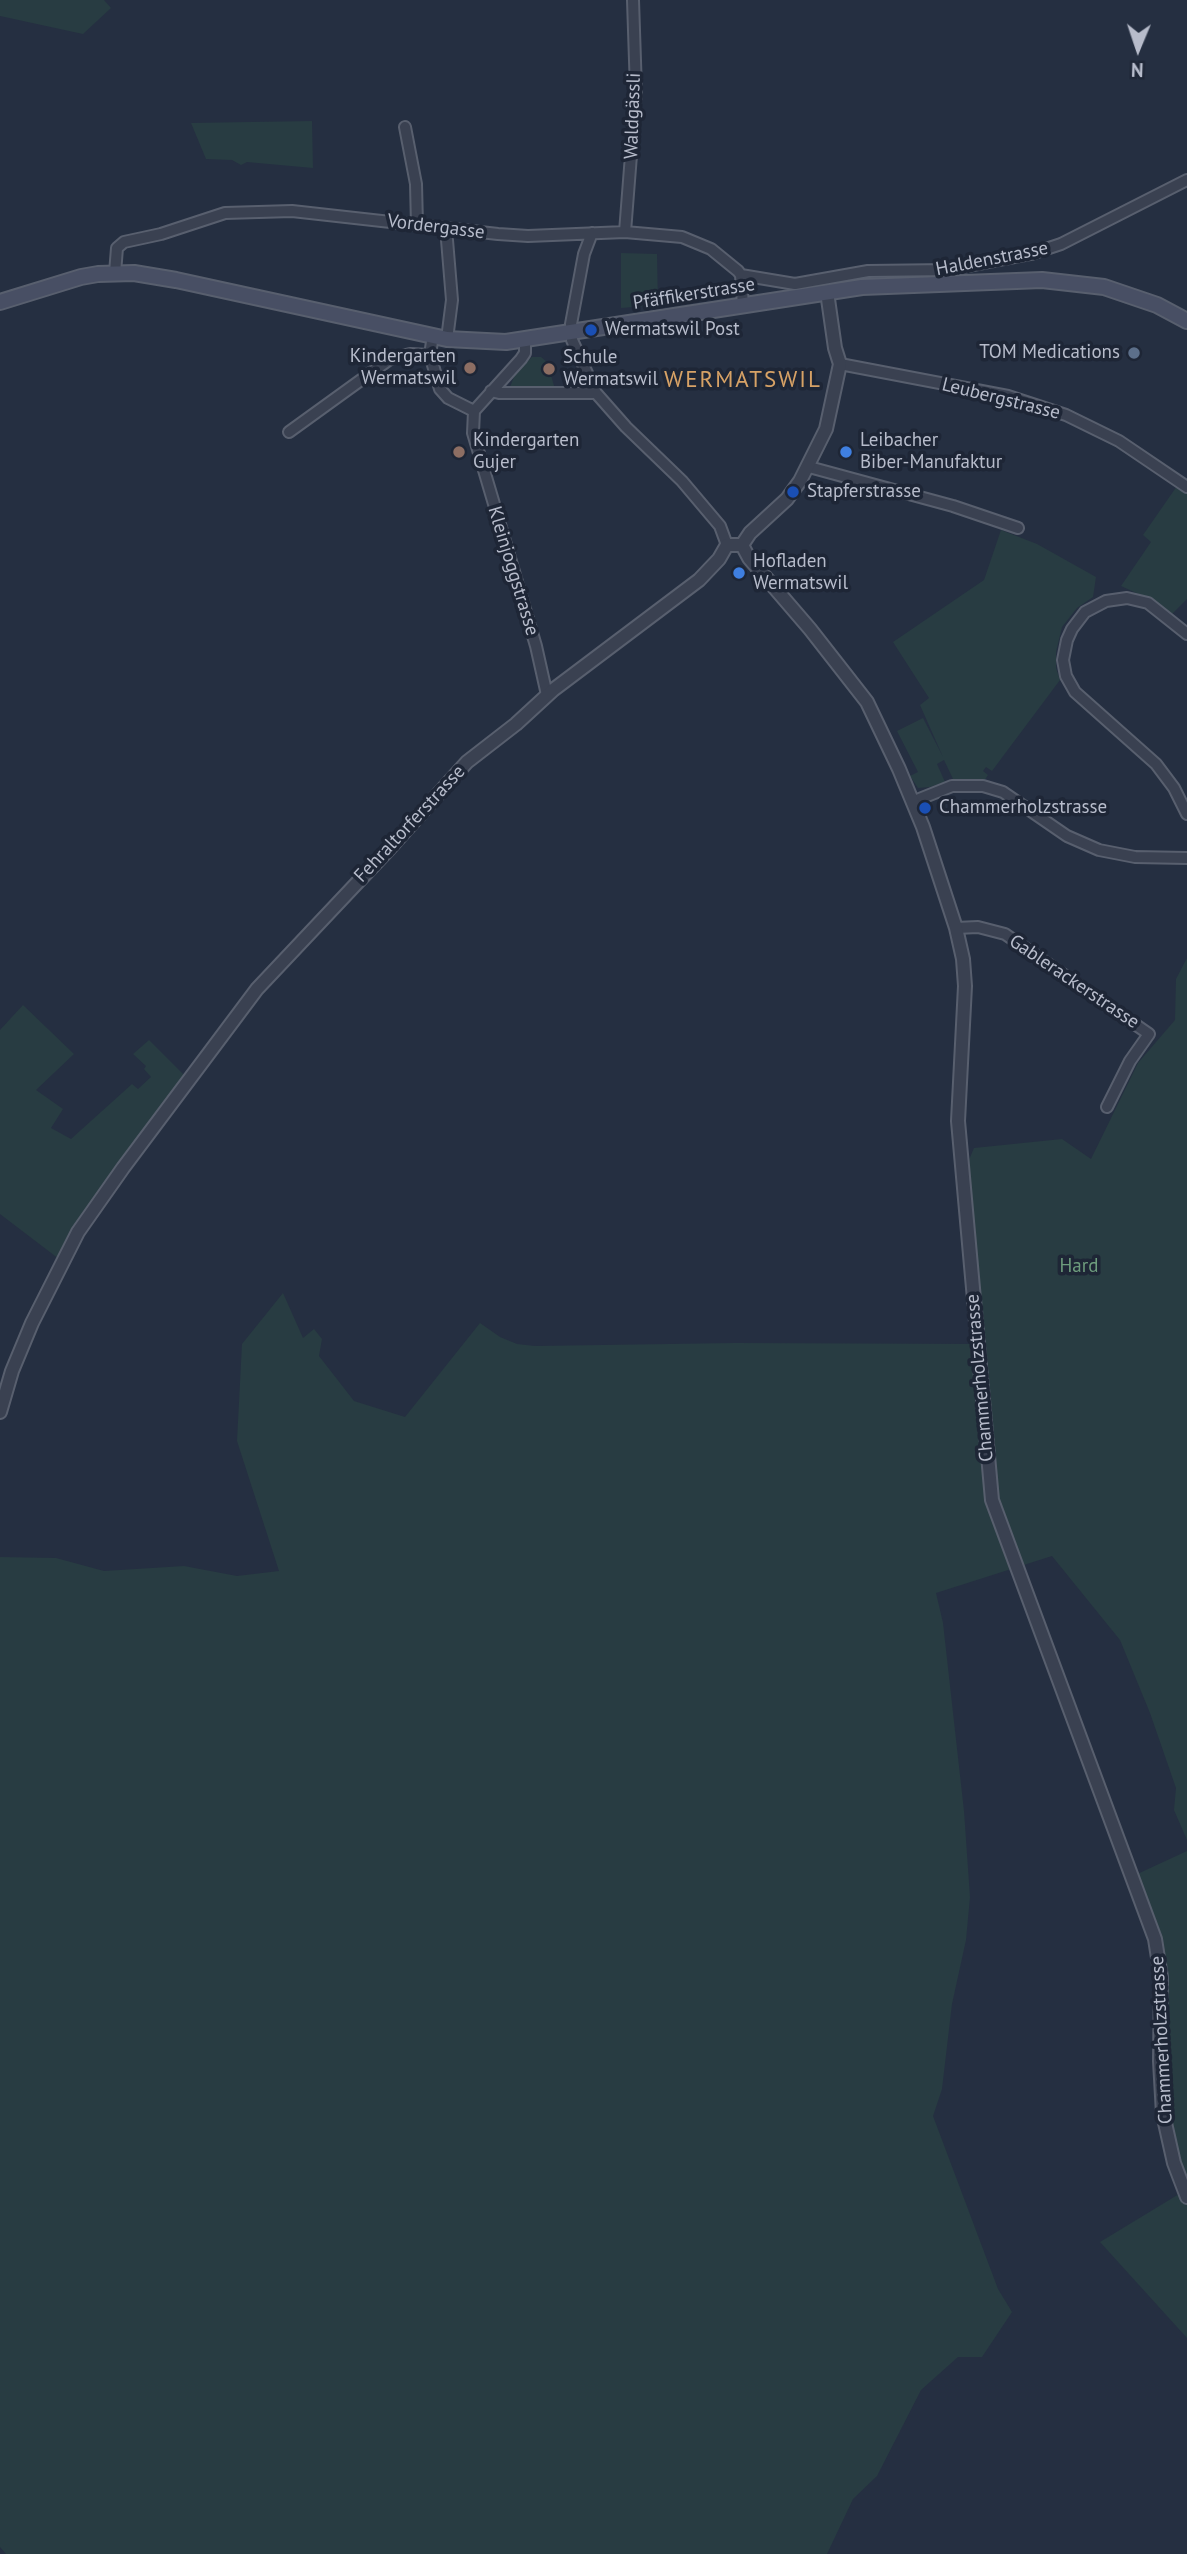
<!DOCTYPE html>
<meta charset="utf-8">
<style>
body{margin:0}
#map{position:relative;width:1187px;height:2554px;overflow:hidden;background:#252f41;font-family:"PT Sans",sans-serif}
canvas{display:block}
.north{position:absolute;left:1103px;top:14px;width:70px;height:70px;-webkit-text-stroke:5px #1e2636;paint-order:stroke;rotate:182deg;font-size:19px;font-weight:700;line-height:28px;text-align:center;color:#b7bccb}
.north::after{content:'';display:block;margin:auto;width:24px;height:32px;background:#b7bccb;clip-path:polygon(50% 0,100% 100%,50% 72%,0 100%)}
</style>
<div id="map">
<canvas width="1187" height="2554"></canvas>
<div class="north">N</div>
</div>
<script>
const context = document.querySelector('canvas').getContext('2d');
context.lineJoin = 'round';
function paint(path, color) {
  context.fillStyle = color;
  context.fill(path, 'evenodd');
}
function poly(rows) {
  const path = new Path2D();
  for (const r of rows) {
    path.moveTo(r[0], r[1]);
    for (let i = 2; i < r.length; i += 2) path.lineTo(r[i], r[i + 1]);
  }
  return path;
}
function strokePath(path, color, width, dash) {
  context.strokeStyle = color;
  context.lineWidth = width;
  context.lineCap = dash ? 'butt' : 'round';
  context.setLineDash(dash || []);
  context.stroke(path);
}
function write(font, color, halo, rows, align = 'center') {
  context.font = font + ' "PT Sans",sans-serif';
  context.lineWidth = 7;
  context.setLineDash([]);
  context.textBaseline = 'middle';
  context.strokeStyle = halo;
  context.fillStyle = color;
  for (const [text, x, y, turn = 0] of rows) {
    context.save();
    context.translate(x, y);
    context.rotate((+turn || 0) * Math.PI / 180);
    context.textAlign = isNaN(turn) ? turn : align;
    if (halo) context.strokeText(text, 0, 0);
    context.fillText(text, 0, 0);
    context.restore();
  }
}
const green = poly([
 [0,0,104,0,111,8,83,34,0,16],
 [312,121,313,168,247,162,241,165,232,160,206,159,191,123],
 [621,253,657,254,658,305,621,308],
 [532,357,541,357,547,362,555,389,512,390,510,387,516,372],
 [1177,486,1187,493,1187,599,1171,615,1147,598,1121,586,1151,542,1143,535],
 [1001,530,1037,544,1096,577,1093,597,1077,608,1062,627,1056,652,1056,668,1060,680,992,771,986,767,983,771,988,775,984,781,954,781,944,760,937,764,945,782,930,787,918,788,910,776,918,772,897,731,923,718,943,757,920,705,929,698,893,642,984,580],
 [1187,958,1187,1840,1174,1810,1176,1788,1150,1713,1120,1640,1052,1556,936,1593,943,1623,964,1811,970,1897,966,1940,952,2004,942,2089,933,2116,998,2289,1012,2312,982,2357,958,2357,921,2390,877,2476,853,2499,827,2554,6,2554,0,2547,0,1557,56,1558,104,1571,184,1566,237,1576,279,1571,237,1441,242,1344,283,1293,303,1338,314,1329,322,1339,319,1356,354,1401,405,1417,480,1323,500,1337,517,1344,535,1346,735,1343,976,1344,963,1174,974,1148,1062,1139,1091,1159,1138,1063,1175,1020,1176,979],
 [23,1005,74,1054,36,1090,63,1109,51,1128,71,1139,132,1084,138,1089,151,1077,144,1069,146,1066,133,1054,149,1040,184,1075,185,1080,59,1259,0,1214,0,1030],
 [1187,1851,1187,2338,1100,2242,1184,2191,1168,2141,1161,1977,1133,1876]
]);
const minor = poly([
 [405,127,416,184,417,225],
 [446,228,452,300,447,339],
 [625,232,636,91,633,0],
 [592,233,584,254,571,324,572,340,596,393,626,427,682,481,720,526,727,545],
 [115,273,117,248,124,242,161,234,225,213,292,211,498,234,528,236,625,232,682,237,711,249,738,271,741,275,743,306],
 [741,275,795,284,868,271,948,270,1031,254,1061,244,1187,180],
 [433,335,430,355,440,389,448,398,474,411],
 [525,341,525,353,521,359,474,411,473,433,536,646,547,695],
 [840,364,1008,396,1066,415,1119,441,1187,487],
 [491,391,499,393,596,393],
 [289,432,390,359,410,354,430,355],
 [809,467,953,506,1018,528],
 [1187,634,1148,603,1127,598,1106,601,1085,612,1072,629,1067,640,1063,660,1066,676,1075,692,1156,764,1174,788,1187,814],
 [912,802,952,786,983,786,1003,792,1067,836,1099,850,1135,857,1187,858],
 [956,928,978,927,1005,934,1149,1034,1130,1061,1107,1107]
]);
const tertiary = poly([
 [742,545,749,558,810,629,867,702,899,769,923,827,956,928,963,959,965,986,958,1121,992,1500,1155,1939,1161,1977,1160,2061,1163,2114,1174,2163,1187,2197],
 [742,545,750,533,787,499,800,481,826,429,840,364,835,348,827,292],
 [0,1412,12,1371,32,1323,78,1232,123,1168,257,989,390,848,467,762,516,724,553,690,699,580,719,559,727,545,742,545]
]);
const secondary = poly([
 [0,302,81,277,98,274,134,273,176,280,447,339,506,342,862,287,1042,280,1104,287,1157,305,1187,321]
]);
const markers = [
 [591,330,7,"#1a4fb4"],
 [1134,353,7,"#5c6f8a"],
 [470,368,7,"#8d6e63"],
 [549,369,7,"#8d6e63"],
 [459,452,7,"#8d6e63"],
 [846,452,7,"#3f7fe0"],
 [793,492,7,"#1a4fb4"],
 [739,573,7,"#3f7fe0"],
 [925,808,7,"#1a4fb4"]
];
const streetNames = [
 ["Waldgässli",633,116,-88],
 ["Vordergasse",436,227,7],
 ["Haldenstrasse",992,259,-11],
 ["Pfäffikerstrasse",694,294,-9],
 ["Leubergstrasse",1001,399,14],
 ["Kleinjoggstrasse",513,571,73],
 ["Fehraltorferstrasse",410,824,-47],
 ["Gablerackerstrasse",1074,982,34],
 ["Chammerholzstrasse",980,1378,-95],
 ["Chammerholzstrasse",1162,2040,-93]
];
const poiNames = [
 ["Wermatswil Post",605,330],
 ["TOM Medications",1120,353,"right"],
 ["Kindergarten",456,357,"right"],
 ["Wermatswil",456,379,"right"],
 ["Schule",563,358],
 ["Wermatswil",563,380],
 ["Kindergarten",473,441],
 ["Gujer",473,463],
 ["Leibacher",860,441],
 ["Biber-Manufaktur",860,463],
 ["Stapferstrasse",807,492],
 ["Hofladen",753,562],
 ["Wermatswil",753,584],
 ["Chammerholzstrasse",939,808]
];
const parkNames = [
 ["Hard",1079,1267]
];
const quarterNames = [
 ["WERMATSWIL",743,380]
];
paint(green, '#283c42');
strokePath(minor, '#585f6e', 14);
strokePath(tertiary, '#585f6e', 16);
strokePath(secondary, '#585f6e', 18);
strokePath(minor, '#3a4151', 10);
strokePath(tertiary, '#3a4151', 12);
strokePath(secondary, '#484f64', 14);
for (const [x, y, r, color] of markers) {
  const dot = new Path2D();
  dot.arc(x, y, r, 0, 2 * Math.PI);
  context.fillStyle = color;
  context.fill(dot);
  strokePath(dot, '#1e2636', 2.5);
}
write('19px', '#b7bccb', '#1e2636', streetNames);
write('19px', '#b7bccb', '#1e2636', poiNames, 'left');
write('19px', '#6d9c7d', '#1e2636', parkNames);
context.letterSpacing = '2px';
write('23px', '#d7a266', '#1e2636', quarterNames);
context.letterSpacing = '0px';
</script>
